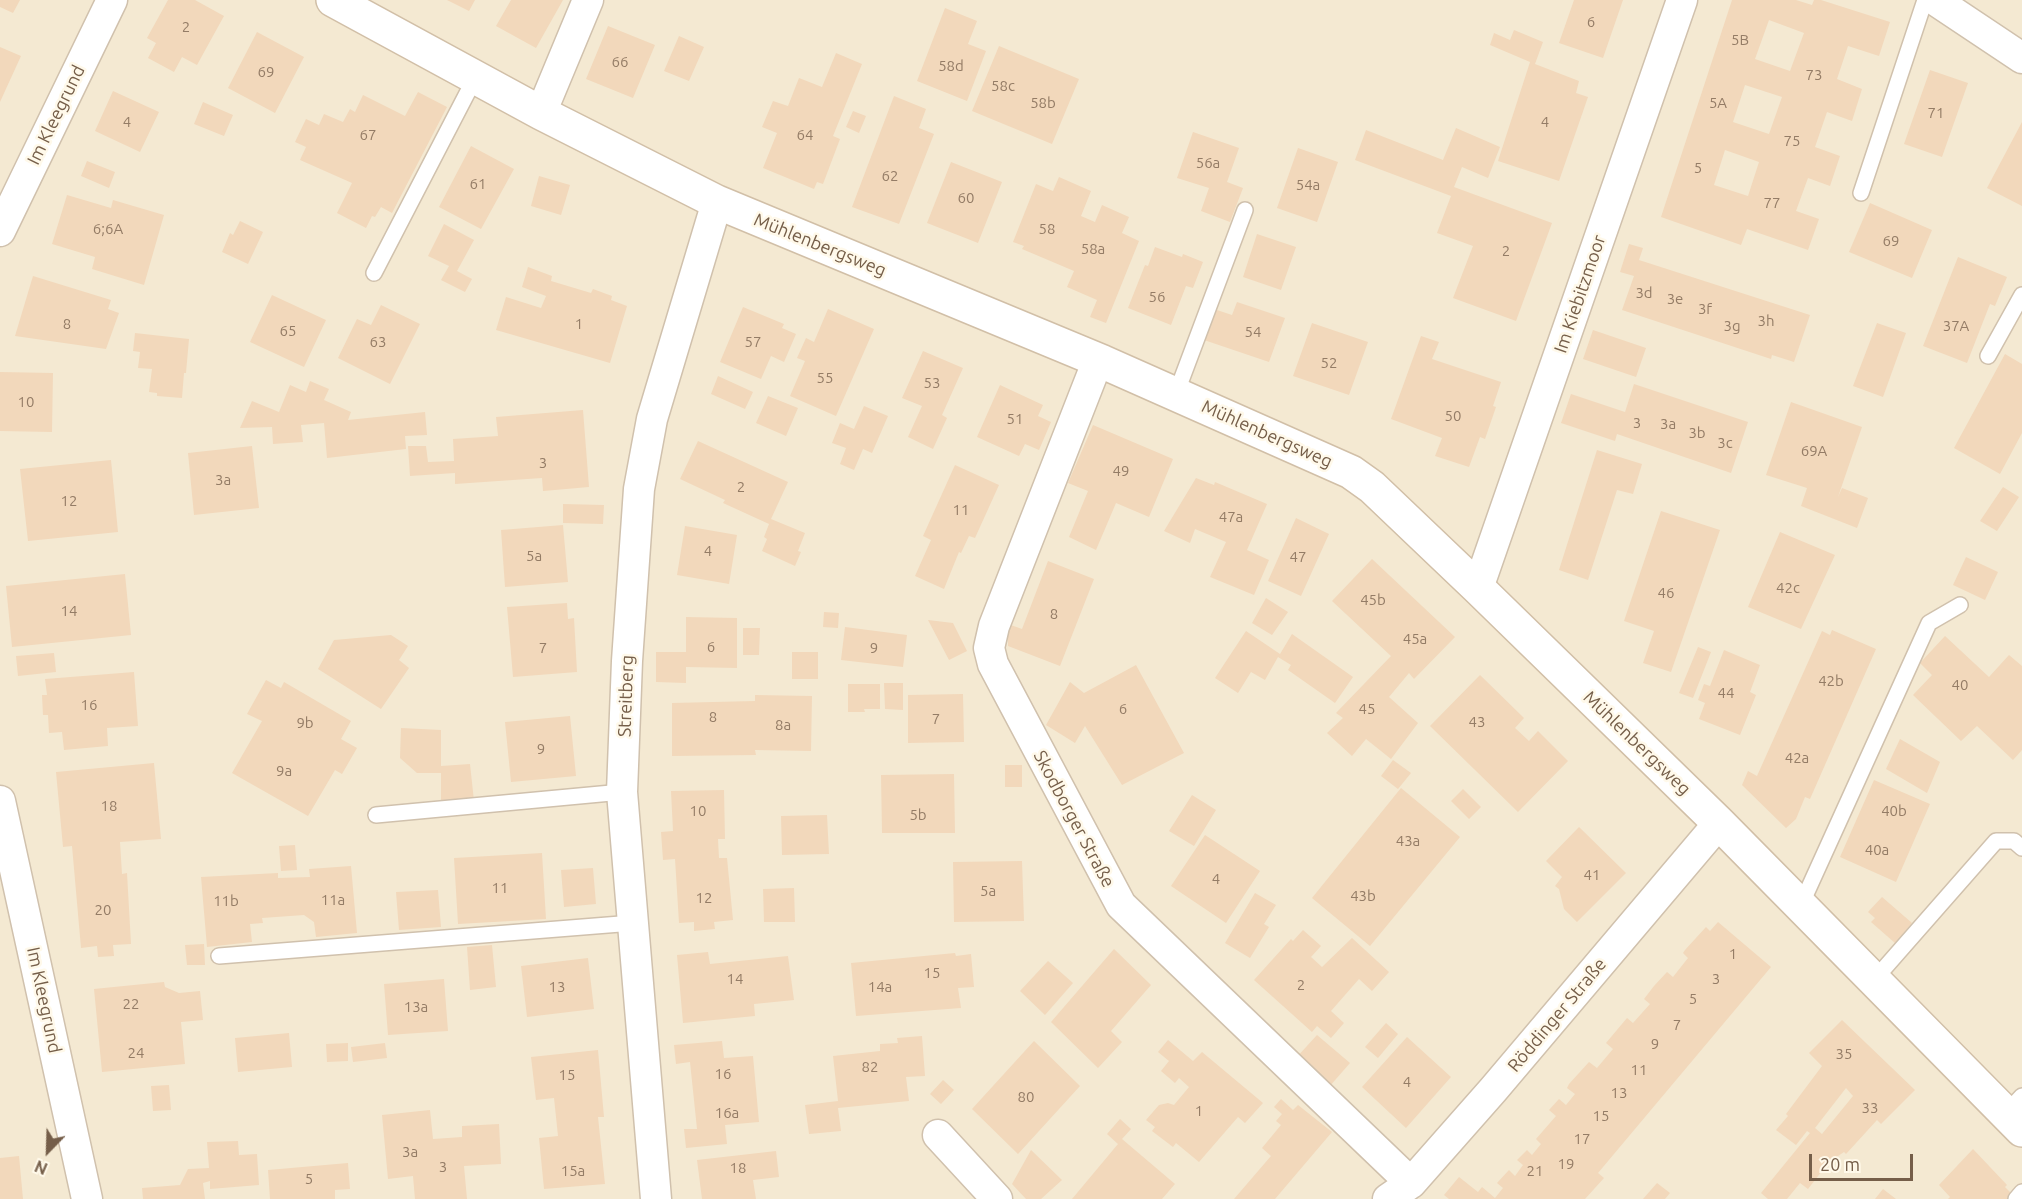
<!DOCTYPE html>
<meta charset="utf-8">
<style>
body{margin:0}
#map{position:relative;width:2022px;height:1199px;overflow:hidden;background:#fdf6e3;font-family:Ubuntu,sans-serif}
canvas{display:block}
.north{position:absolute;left:18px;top:1121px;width:60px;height:60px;-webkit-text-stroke:4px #fff9ea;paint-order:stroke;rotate:203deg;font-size:16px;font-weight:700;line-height:24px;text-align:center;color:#755e49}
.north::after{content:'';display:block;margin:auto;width:21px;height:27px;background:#755e49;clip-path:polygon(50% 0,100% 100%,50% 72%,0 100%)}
.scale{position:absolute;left:1809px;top:1154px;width:104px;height:27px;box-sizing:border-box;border:3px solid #755e49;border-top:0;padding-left:8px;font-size:18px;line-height:21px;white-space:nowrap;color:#755e49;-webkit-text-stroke:4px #fff9ea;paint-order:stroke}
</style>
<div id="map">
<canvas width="2022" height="1199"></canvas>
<div class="north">N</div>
<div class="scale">20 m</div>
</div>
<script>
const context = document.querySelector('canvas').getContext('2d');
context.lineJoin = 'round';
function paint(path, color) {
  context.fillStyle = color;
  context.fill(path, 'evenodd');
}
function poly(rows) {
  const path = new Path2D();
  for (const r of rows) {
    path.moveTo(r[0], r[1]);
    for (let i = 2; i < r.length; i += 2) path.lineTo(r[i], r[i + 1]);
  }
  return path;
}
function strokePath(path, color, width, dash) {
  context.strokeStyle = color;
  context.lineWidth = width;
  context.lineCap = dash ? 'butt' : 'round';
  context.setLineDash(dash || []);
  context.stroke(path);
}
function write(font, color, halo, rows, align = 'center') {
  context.font = font + ' Ubuntu,sans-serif';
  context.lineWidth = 5;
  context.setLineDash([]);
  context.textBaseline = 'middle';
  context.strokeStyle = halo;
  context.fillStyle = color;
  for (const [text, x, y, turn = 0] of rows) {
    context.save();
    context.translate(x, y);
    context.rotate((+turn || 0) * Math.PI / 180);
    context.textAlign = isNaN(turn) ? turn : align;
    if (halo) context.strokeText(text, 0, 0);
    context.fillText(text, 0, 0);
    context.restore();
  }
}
const residential = poly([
 [0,0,2022,0,2022,1199,0,1199]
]);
const building = poly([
 [0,0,20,0,13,13,0,7],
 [168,0,195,0,224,16,197,65,182,57,174,72,148,58,156,43,147,38],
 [447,0,475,0,469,11],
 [511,0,563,0,536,48,496,26],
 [1574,0,1623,0,1603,58,1559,43],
 [1732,0,1796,0,1812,5,1814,0,1821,0,1890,22,1879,56,1848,46,1837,79,1862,89,1852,121,1827,112,1815,147,1840,156,1830,186,1808,178,1796,211,1819,219,1808,250,1747,229,1741,245,1661,217],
 [1769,20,1804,33,1790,71,1755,59],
 [1745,85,1782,97,1769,134,1733,122],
 [1725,150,1759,162,1748,196,1714,185],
 [945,8,977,21,968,44,986,51,967,101,917,81],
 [608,26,655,45,633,98,586,79],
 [1514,30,1543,42,1535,64,1579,81,1576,93,1588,97,1559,181,1498,161,1530,62,1490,45,1494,33,1510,40],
 [257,32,304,57,275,113,228,88],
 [679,36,704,47,689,81,664,71],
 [999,46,1079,79,1052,144,972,111],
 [0,47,21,56,0,102],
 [836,53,862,64,833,136,840,139,823,184,817,182,814,189,763,168,777,133,762,127,773,101,788,106,799,78,822,87],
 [1930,70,1968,83,1942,157,1904,144],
 [113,91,159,112,140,152,95,131],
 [418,92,447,107,392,213,381,207,375,217,372,216,366,228,337,213,352,183,300,160,306,147,295,142,306,119,319,125,324,114,343,122,350,109,355,112,363,95,405,116],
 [894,96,926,109,919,128,934,134,899,224,852,207],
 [203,102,233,115,224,136,194,124],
 [853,111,866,116,859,133,846,127],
 [2022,122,2022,206,1987,188],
 [1456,128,1500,147,1488,178,1462,167,1454,187,1552,223,1516,321,1453,298,1473,246,1437,233,1451,196,1355,160,1366,130,1443,160],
 [1193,132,1239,148,1227,182,1243,188,1230,222,1201,211,1209,188,1177,178],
 [471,146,514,169,481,229,439,207],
 [1298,148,1338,162,1317,222,1277,208],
 [87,161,115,172,109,188,81,176],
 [951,162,1002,182,978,243,927,223],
 [539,176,570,185,561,215,531,206],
 [1059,177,1091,191,1081,216,1095,222,1102,205,1129,217,1122,233,1139,241,1106,323,1090,317,1097,300,1067,287,1074,271,1022,249,1024,246,1013,242,1036,184,1053,191],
 [67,195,111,208,113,200,164,215,144,285,92,269,95,257,52,244],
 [1870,203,1932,230,1912,278,1849,252],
 [240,221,263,232,248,264,222,252,230,233,233,235],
 [444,224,474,240,457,271,472,279,465,292,441,280,449,266,428,256],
 [1257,234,1296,247,1281,290,1243,277],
 [1629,244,1643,248,1639,260,1810,315,1794,362,1772,355,1771,359,1622,310,1634,276,1620,272],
 [1155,247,1182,257,1183,254,1203,262,1193,288,1186,286,1171,325,1128,308,1145,265,1148,266],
 [1958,257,2007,277,1995,306,1990,304,1967,363,1923,346],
 [528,267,552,276,551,281,591,293,593,289,612,296,611,300,627,306,610,363,496,330,506,297,541,308,546,296,522,287],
 [33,276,111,300,108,309,119,313,106,349,15,336],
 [272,295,326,320,304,367,250,342],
 [1237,302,1285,318,1269,362,1204,340,1214,309,1232,315],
 [381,305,420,324,390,384,338,358,357,319,371,325],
 [743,307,784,324,782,328,796,334,784,362,771,356,761,379,720,362],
 [828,309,874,329,836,416,790,396,805,361,797,358,806,338,814,342],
 [1312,323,1368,342,1349,395,1293,376],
 [1877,323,1906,333,1883,397,1853,386],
 [1593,330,1646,348,1636,377,1583,359],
 [135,333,189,339,186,373,184,373,182,398,157,396,157,393,149,392,152,369,138,368,140,352,133,351],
 [1421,336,1439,342,1432,359,1501,382,1493,406,1496,407,1485,439,1480,437,1469,467,1435,456,1442,438,1391,419],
 [923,351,963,368,942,415,947,418,933,449,908,437,922,406,902,398],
 [2005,354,2022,364,2022,433,2000,474,1954,448],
 [0,372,53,373,52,432,0,431],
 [718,376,753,392,745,409,711,394],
 [310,381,329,389,324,400,351,412,348,420,425,412,427,435,405,436,406,449,327,458,324,423,301,425,303,442,273,444,272,427,240,428,252,401,279,412,290,385,306,392],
 [1634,384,1748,422,1731,473,1617,434,1615,441,1561,423,1571,394,1625,412],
 [1000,385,1043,405,1038,416,1051,422,1039,450,1025,444,1019,456,977,437],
 [768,396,798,408,786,436,756,423],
 [1791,402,1862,427,1838,497,1842,488,1868,498,1857,528,1801,506,1807,488,1766,475],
 [864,406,888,416,872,453,863,449,854,470,840,464,846,448,832,443,840,423,854,429],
 [583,410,589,487,543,491,542,478,455,484,455,473,410,476,408,446,426,446,428,462,454,461,453,439,498,436,496,417],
 [1093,425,1173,459,1149,517,1116,503,1096,550,1069,537,1088,491,1068,483],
 [698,441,788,482,771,519,805,533,798,551,801,552,795,566,762,551,767,539,764,537,769,524,723,503,725,500,680,479],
 [252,446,259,508,194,515,188,453],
 [1597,450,1642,464,1633,494,1617,490,1588,580,1559,570],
 [111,460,118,532,28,541,20,469],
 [955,465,999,485,975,538,969,536,961,553,959,552,944,589,915,576,931,540,923,536],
 [1196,478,1214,485,1215,482,1267,504,1247,550,1269,560,1254,595,1210,577,1226,542,1195,529,1190,543,1164,531],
 [2003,487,2019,497,1997,531,1980,521],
 [563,504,604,505,603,524,563,523],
 [1661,511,1720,530,1671,672,1643,663,1654,631,1624,621],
 [1296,518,1329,534,1301,596,1268,581],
 [563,525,568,582,505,587,501,530],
 [685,526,737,535,729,584,677,575],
 [1780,532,1835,555,1801,629,1748,607],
 [1966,557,1998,572,1985,600,1953,585],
 [1372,559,1455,637,1414,679,1409,673,1389,697,1418,723,1391,759,1366,739,1352,756,1327,733,1343,718,1336,713,1391,656,1332,601],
 [1048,561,1094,579,1060,666,1008,646,1008,624,1022,629],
 [125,574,131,635,12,647,6,586],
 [1266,598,1288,612,1272,635,1252,623],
 [567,603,568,619,574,618,577,672,513,677,507,607],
 [824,612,839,613,838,628,823,627],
 [686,617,737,618,737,668,686,667,686,683,656,682,656,652,686,652],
 [928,620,953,623,967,651,949,660],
 [845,627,907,635,903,667,841,660],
 [743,628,760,628,759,655,743,655],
 [1832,630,1876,649,1810,799,1805,797,1796,819,1786,828,1742,785,1748,771,1757,776,1822,631,1830,635],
 [1246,631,1280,654,1292,634,1353,677,1335,703,1288,670,1291,665,1278,657,1265,680,1251,672,1238,693,1215,678],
 [391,635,408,646,399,660,409,668,381,709,318,669,334,640],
 [1945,636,1989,677,2009,655,2022,666,2022,750,2013,760,1977,726,1961,741,1913,695,1932,675,1920,663],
 [1698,647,1711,652,1693,698,1679,693],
 [1724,650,1760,665,1750,692,1756,695,1740,735,1699,719,1705,703,1698,700,1704,684,1710,686],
 [792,652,818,652,818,679,792,679],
 [54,653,56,672,18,676,16,656],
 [1136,665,1184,753,1122,785,1085,726,1075,743,1046,725,1070,682,1084,693],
 [134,672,138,726,107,728,108,746,64,750,62,732,49,733,48,715,43,715,42,695,47,695,45,679],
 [1480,675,1524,718,1515,728,1529,741,1538,731,1568,761,1518,812,1430,726],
 [266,680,281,688,284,682,351,721,341,739,357,748,342,774,335,770,308,816,232,773,262,721,247,714],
 [884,683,903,683,903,710,885,709],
 [848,684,880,684,880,709,864,709,865,712,848,712],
 [963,694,964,742,908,743,908,695],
 [755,695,812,696,811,751,755,750,756,755,672,756,672,703,755,701],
 [570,716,576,776,511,782,505,722],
 [401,728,441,730,441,766,470,764,474,801,441,803,441,773,417,773,400,758],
 [1900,739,1940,762,1927,793,1886,769],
 [1393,760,1411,773,1398,789,1381,776],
 [154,763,161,839,120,842,122,874,127,873,131,944,113,945,114,956,98,957,97,946,81,948,72,846,63,847,56,772],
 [1005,765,1022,765,1022,787,1005,787],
 [954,774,955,833,882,833,881,775],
 [1874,780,1930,804,1896,882,1840,857],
 [1401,788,1460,837,1370,946,1312,898],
 [1463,789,1481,807,1469,819,1451,801],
 [724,790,725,839,718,839,719,858,727,858,733,920,714,922,715,929,694,931,694,922,679,923,675,859,663,860,661,832,673,831,671,791],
 [1192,795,1216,810,1194,846,1169,831],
 [827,815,829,854,782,855,781,816],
 [1579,827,1626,873,1577,922,1564,909,1559,889,1555,886,1562,877,1546,861],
 [1205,835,1260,871,1226,923,1171,886],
 [295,845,297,870,281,871,279,846],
 [542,853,546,919,458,924,454,858],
 [1022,861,1024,921,954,922,953,862],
 [351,866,357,933,316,937,314,922,304,915,262,918,263,923,250,924,252,942,207,947,201,877,278,873,278,878,310,877,309,869],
 [593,868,596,904,564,907,561,870],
 [794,888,795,922,764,922,763,889],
 [438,890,441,927,399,930,396,892],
 [1255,893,1276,905,1264,924,1269,927,1250,958,1225,943],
 [1882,897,1912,923,1895,943,1871,922,1875,918,1868,912],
 [1718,922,1771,967,1598,1173,1604,1178,1585,1199,1449,1199,1444,1195,1459,1177,1478,1192,1482,1187,1495,1198,1503,1188,1497,1183,1509,1170,1515,1176,1523,1165,1517,1160,1527,1150,1532,1155,1541,1144,1536,1139,1556,1116,1549,1110,1559,1099,1566,1105,1575,1094,1567,1088,1569,1084,1589,1062,1597,1068,1613,1049,1606,1043,1627,1018,1633,1023,1650,1004,1644,999,1654,986,1667,972,1673,977,1688,958,1683,953,1685,950,1706,927,1710,931],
 [1303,930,1321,946,1311,957,1322,967,1352,938,1389,972,1372,991,1359,979,1331,1011,1344,1023,1331,1038,1317,1026,1312,1032,1254,980,1291,939,1293,941],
 [204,944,205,965,187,965,185,945],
 [492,945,496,987,470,990,467,947],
 [1114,949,1151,985,1111,1031,1122,1042,1098,1068,1051,1022],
 [708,952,710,964,788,956,794,1000,754,1004,755,1016,683,1023,677,955],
 [955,953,956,956,971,954,974,987,958,988,961,1008,856,1016,851,963],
 [588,958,594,1009,527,1017,521,966],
 [1048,961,1073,983,1045,1015,1020,991],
 [444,979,448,1031,388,1035,384,984],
 [164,982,165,987,179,993,200,991,203,1020,181,1022,185,1064,102,1072,94,989],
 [1842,1020,1915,1090,1881,1124,1877,1120,1846,1154,1844,1152,1829,1162,1808,1189,1800,1183,1787,1199,1768,1199,1761,1193,1810,1133,1807,1131,1796,1145,1776,1130,1788,1116,1786,1114,1822,1066,1809,1053],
 [1846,1088,1853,1096,1822,1134,1815,1128],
 [1386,1023,1398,1034,1378,1058,1365,1047],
 [289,1033,292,1067,238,1072,235,1038],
 [1317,1035,1350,1063,1329,1087,1296,1058],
 [922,1036,925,1076,906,1077,909,1101,838,1108,841,1131,809,1134,805,1105,838,1101,833,1056,880,1051,880,1044,898,1043,897,1038],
 [1407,1037,1451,1077,1406,1128,1362,1087],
 [1168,1040,1193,1061,1202,1052,1263,1103,1245,1123,1238,1117,1199,1162,1176,1143,1173,1147,1152,1131,1155,1127,1146,1120,1159,1105,1168,1103,1174,1105,1189,1087,1179,1078,1175,1083,1161,1071,1169,1061,1158,1052],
 [722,1041,724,1058,753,1056,759,1122,725,1125,727,1144,686,1148,684,1129,697,1129,690,1062,676,1064,674,1045],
 [1034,1041,1080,1086,1018,1154,972,1109],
 [348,1043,348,1061,327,1062,326,1044],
 [385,1043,387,1058,353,1062,351,1047],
 [598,1050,604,1117,598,1117,605,1184,544,1189,539,1138,558,1136,554,1098,536,1100,531,1057],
 [943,1080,954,1090,941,1104,930,1094],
 [169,1085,171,1110,153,1111,151,1086],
 [1281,1099,1293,1110,1298,1105,1332,1132,1275,1199,1234,1199,1271,1156,1262,1148,1281,1125,1276,1121,1282,1114,1274,1107],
 [430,1110,433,1139,462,1137,462,1126,499,1124,501,1164,464,1166,467,1199,415,1199,413,1176,388,1179,382,1115],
 [1120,1119,1131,1129,1122,1139,1175,1184,1162,1199,1072,1199,1118,1144,1107,1134],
 [238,1141,239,1155,257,1154,259,1185,210,1189,210,1181,203,1183,205,1199,143,1199,142,1188,180,1185,188,1169,209,1168,207,1142],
 [1973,1149,2007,1185,2005,1187,2012,1194,2007,1199,1948,1199,1950,1197,1939,1185],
 [1031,1150,1062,1180,1041,1199,1026,1199,1012,1184],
 [776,1151,779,1177,753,1180,756,1199,702,1199,697,1160],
 [19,1156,23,1199,0,1199,0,1158],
 [348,1163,350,1189,335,1190,335,1199,270,1199,268,1170],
 [1657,1183,1670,1193,1665,1199,1643,1199],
 [1883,1189,1896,1199,1875,1199]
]);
const lane = poly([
 [1861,193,1925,0],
 [374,273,475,78],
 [1988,356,2022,295],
 [1176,394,1245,210],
 [376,815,622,792],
 [1801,905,1929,623,1960,605],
 [219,956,633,923],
 [1874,980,1996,841,2014,841,2022,848],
 [2006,1113,2022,1096],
 [2016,1199,2022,1192]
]);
const street = poly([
 [1935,0,2022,58],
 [541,113,588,0],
 [0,231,112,0],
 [1098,360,994,626,989,648,993,664,1121,905,1411,1183],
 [1478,588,1682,0],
 [0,801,87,1199],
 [938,1135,997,1199],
 [656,1199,622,792,627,661,639,489,652,419,717,202],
 [1388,1199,1411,1183,1493,1090,1719,823]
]);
const secondary = poly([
 [333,0,541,113,717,202,1103,362,1351,472,1372,487,1478,588,1719,823,2022,1130]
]);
const numberNames = [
 ["6",1591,22],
 ["2",186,27],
 ["5B",1740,40],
 ["66",620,62],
 ["58d",951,66],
 ["69",266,72],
 ["73",1814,75],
 ["58c",1003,86],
 ["58b",1043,103],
 ["5A",1718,103],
 ["71",1936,113],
 ["4",127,122],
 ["4",1545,122],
 ["67",368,135],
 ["64",805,135],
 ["75",1792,141],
 ["56a",1208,163],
 ["5",1698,168],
 ["62",890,176],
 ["61",478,184],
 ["54a",1308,185],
 ["60",966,198],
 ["77",1772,203],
 ["6;6A",108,229],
 ["58",1047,229],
 ["69",1891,241],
 ["58a",1093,249],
 ["2",1506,251],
 ["3d",1644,293],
 ["56",1157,297],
 ["3e",1675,299],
 ["3f",1705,309],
 ["3h",1766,321],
 ["8",67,324],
 ["1",579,324],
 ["3g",1732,326],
 ["37A",1956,326],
 ["65",288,331],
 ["54",1253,332],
 ["63",378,342],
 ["57",753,342],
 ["52",1329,363],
 ["55",825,378],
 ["53",932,383],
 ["10",26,402],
 ["50",1453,416],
 ["51",1015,419],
 ["3",1637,423],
 ["3a",1668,424],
 ["3b",1697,433],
 ["3c",1725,443],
 ["69A",1814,451],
 ["3",543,463],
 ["49",1121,471],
 ["3a",223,480],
 ["2",741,487],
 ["12",69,501],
 ["11",961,510],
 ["47a",1231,517],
 ["4",708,551],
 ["5a",534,556],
 ["47",1298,557],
 ["42c",1788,588],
 ["46",1666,593],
 ["45b",1373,600],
 ["14",69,611],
 ["8",1054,614],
 ["45a",1415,639],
 ["6",711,647],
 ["7",543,648],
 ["9",874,648],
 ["42b",1831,681],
 ["40",1960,685],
 ["44",1726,693],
 ["16",89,705],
 ["6",1123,709],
 ["45",1367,709],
 ["8",713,717],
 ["7",936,719],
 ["43",1477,722],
 ["9b",305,723],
 ["8a",783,725],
 ["9",541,749],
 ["42a",1797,758],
 ["9a",284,771],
 ["18",109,806],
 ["10",698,811],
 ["40b",1894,811],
 ["5b",918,815],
 ["43a",1408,841],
 ["40a",1877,850],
 ["41",1592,875],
 ["4",1216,879],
 ["11",500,888],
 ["5a",988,891],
 ["43b",1363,896],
 ["12",704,898],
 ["11a",333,900],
 ["11b",226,901],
 ["20",103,910],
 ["1",1733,954],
 ["15",932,973],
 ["14",735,979],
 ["3",1716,979],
 ["2",1301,985],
 ["13",557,987],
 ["14a",880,987],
 ["5",1693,999],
 ["22",131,1004],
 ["13a",416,1007],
 ["7",1677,1025],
 ["9",1655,1044],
 ["24",136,1053],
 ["35",1844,1054],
 ["82",870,1067],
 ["11",1639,1070],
 ["16",723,1074],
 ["15",567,1075],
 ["4",1407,1082],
 ["13",1619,1093],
 ["80",1026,1097],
 ["33",1870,1108],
 ["1",1199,1111],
 ["16a",727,1113],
 ["15",1601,1116],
 ["17",1582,1139],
 ["3a",410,1152],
 ["19",1566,1164],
 ["3",443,1167],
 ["18",738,1168],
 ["15a",573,1171],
 ["21",1535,1171],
 ["5",309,1179]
];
const streetNames = [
 ["Im Kleegrund",56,115,-64],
 ["Mühlenbergsweg",820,245,22],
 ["Im Kiebitzmoor",1580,294,-71],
 ["Mühlenbergsweg",1267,434,24],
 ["Streitberg",626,696,-88],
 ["Mühlenbergsweg",1637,743,44],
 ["Skodborger Straße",1074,819,62],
 ["Im Kleegrund",44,1000,78],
 ["Röddinger Straße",1557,1015,-50]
];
paint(residential, '#f4e9d2');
paint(building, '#f2d8bb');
strokePath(lane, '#d0c1ad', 18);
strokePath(street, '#d0c1ad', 33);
strokePath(secondary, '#d1bfa7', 36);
strokePath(lane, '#fff', 15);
strokePath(street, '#fff', 30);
strokePath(secondary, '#fff', 33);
write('15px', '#947c66', null, numberNames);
write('18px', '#755e49', '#fff9ea', streetNames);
</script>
